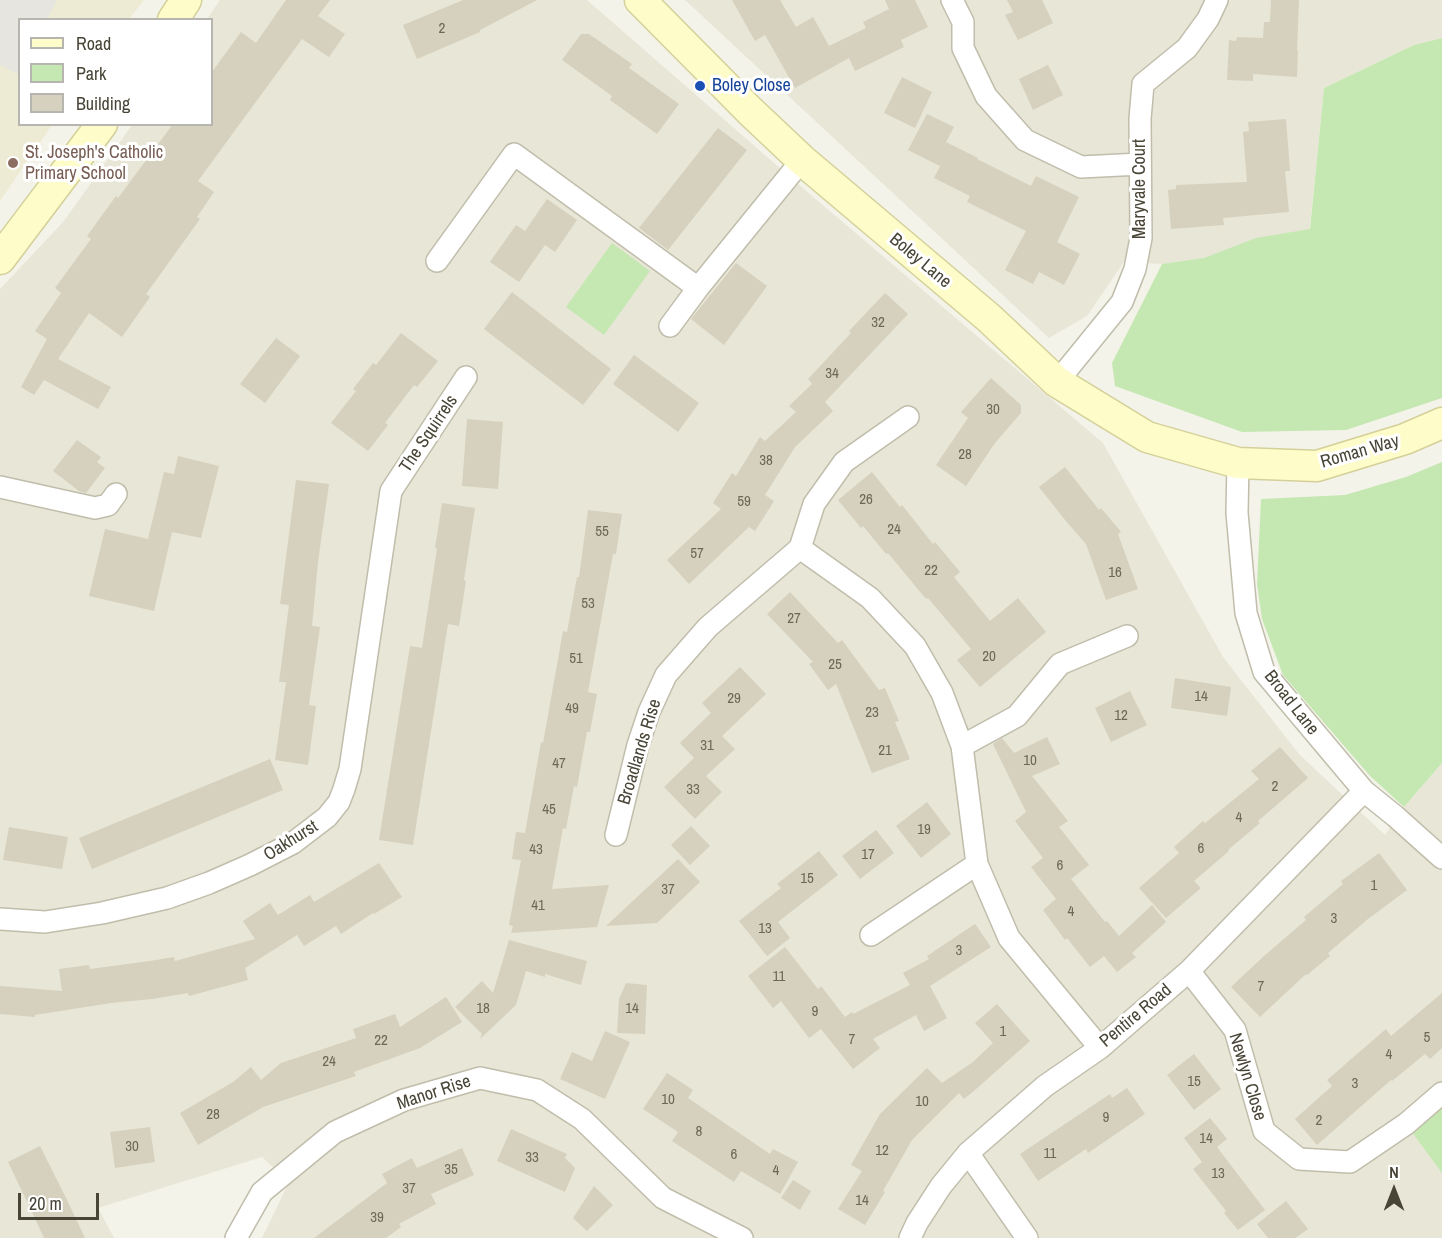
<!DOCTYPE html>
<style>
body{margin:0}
#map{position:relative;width:1442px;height:1238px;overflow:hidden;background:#f4f3e9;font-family:"Archivo Narrow",sans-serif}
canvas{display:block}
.legend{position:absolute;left:18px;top:18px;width:195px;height:108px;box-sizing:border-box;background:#fff;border:2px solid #b6b5af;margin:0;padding:8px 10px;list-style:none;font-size:18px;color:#484537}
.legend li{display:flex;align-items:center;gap:12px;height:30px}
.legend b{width:30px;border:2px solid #b6b5af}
.north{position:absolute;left:1364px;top:1160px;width:60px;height:60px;-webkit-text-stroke:4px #fff;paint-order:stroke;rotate:0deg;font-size:16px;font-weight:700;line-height:24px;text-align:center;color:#484537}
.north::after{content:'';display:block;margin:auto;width:21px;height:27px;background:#484537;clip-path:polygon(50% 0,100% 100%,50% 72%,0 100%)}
.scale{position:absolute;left:18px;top:1193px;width:81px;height:27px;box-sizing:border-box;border:3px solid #484537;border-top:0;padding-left:8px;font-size:18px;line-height:21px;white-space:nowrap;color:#484537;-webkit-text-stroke:4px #fff;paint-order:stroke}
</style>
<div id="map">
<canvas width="1442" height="1238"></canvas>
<ul class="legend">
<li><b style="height:8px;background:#fefcc9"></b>Road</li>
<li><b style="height:16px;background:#c5e8b2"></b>Park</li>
<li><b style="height:16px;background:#d6d1be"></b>Building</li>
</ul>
<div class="north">N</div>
<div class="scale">20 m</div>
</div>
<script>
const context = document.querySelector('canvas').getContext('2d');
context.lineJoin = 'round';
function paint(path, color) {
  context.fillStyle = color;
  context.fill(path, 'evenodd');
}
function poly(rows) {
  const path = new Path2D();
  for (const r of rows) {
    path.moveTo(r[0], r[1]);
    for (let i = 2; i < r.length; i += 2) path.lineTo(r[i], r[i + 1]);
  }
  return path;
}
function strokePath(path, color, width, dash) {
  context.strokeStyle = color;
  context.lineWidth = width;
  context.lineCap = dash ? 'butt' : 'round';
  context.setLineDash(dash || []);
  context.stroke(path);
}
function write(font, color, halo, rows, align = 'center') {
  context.font = font + ' "Archivo Narrow",sans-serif';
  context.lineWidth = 6;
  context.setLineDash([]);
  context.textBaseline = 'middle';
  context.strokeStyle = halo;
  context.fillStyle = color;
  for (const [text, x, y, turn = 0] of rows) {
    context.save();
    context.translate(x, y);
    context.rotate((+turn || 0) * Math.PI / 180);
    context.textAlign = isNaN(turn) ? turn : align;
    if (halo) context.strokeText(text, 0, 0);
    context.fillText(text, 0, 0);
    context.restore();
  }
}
const residential = poly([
 [220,0,587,0,812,196,1103,443,1223,657,1299,754,1385,835,1404,807,1442,763,1442,1238,262,1238,289,1182,262,1157,98,1208,114,1238,0,1238,0,289,64,221,132,125,212,124,212,20,207,19],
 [685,0,1442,0,1442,38,1414,45,1324,88,1308,245,1162,264,1124,262,1087,316,1049,338]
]);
const education = poly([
 [0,0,144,0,129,19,20,20,20,124,52,125,0,201]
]);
const green = poly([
 [1442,38,1442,398,1346,430,1242,432,1115,386,1112,363,1162,264,1204,258,1256,238,1310,229,1324,88,1414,45],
 [612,243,650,271,604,335,566,307],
 [1442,462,1442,763,1404,807,1370,776,1283,675,1262,619,1257,584,1261,499,1345,495,1406,477],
 [1442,1093,1442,1173,1406,1124]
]);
const parking = poly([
 [0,0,57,0,47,19,20,20,19,69,17,74,0,65]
]);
const building = poly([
 [286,0,330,0,318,16,345,34,329,57,302,39,244,118,198,181,214,192,197,217,200,219,146,294,150,297,122,337,89,313,58,359,111,387,98,409,44,380,34,395,21,387,47,339,35,331,61,293,55,288,91,239,87,236,116,196,118,198,173,124,212,124,212,72,241,32,256,43],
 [463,0,537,0,480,30,480,32,417,59,403,25],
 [732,0,780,0,796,27,813,17,829,46,866,28,863,22,889,9,885,0,915,0,928,27,901,40,904,47,855,71,849,58,795,88,765,35,755,41],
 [1007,0,1042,0,1053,23,1018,40,1005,15,1013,12],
 [1271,0,1299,0,1297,51,1298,50,1297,77,1253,74,1253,81,1227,80,1229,40,1236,41,1237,37,1263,38,1264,22,1270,22],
 [581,34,589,34,632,64,629,68,679,104,657,134,610,100,612,96,562,60],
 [1048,65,1063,95,1033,110,1019,79],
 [902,77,932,92,915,128,884,113],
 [927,114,954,127,946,142,978,158,977,159,1031,186,1036,176,1079,197,1057,242,1080,254,1064,285,1039,272,1033,284,1005,270,1026,231,967,202,970,196,934,178,940,166,908,150],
 [1286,119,1290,171,1285,171,1289,212,1223,218,1224,225,1171,229,1168,190,1176,189,1176,185,1247,182,1243,132,1249,131,1248,122],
 [718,128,747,150,668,250,639,228],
 [547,199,577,220,555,252,545,245,519,282,490,262,516,225,525,231],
 [736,263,767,286,724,345,691,319],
 [512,292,611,369,583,405,484,329],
 [885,293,908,314,825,402,833,411,795,447,765,495,774,501,755,531,749,527,689,584,667,560,721,509,713,503,732,473,736,476,760,437,765,441,796,412,789,406,812,384,808,379,851,333,849,331],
 [401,333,438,361,417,387,414,385,385,423,388,425,368,451,331,423,356,391,353,389,373,363,376,365],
 [276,338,300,356,265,403,240,384],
 [634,355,699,403,678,432,613,384],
 [991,378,1021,405,1021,413,995,443,966,486,936,465,968,418,961,412],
 [467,419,503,422,498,489,462,486],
 [77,440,101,457,97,462,105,468,86,493,79,491,53,471],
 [178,456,219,466,201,538,172,532,154,611,89,596,105,529,148,539,164,472,174,474],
 [1065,467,1099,510,1101,508,1121,532,1118,534,1138,589,1106,600,1086,544,1065,520,1039,487],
 [872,472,900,507,902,505,933,544,935,542,960,572,954,577,990,621,1018,598,1046,632,980,687,957,660,971,649,928,598,926,599,888,553,886,554,863,526,861,528,838,500],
 [296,480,329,484,318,562,312,626,320,627,309,705,316,706,308,765,275,760,286,682,279,682,289,605,280,604],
 [442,503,475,508,464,580,466,581,459,626,448,624,413,845,379,840,410,646,422,648,437,548,435,548],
 [588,510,622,514,616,554,613,554,588,692,597,694,590,732,587,732,577,787,574,786,566,829,563,828,552,889,609,885,597,927,511,933,513,926,509,925,521,860,512,859,516,832,525,833,541,742,543,743,563,631,567,632,577,577,579,577],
 [790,592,838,643,842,640,879,690,885,688,899,721,895,722,910,759,872,773,836,684,828,690,809,664,813,662,767,614],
 [740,667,766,694,722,736,735,749,706,776,722,792,695,819,664,787,694,758,680,743,711,713,702,703],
 [1175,678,1231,687,1227,716,1171,708],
 [1130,691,1147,725,1111,742,1095,708],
 [1047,737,1060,764,1032,776,1068,821,1059,827,1089,865,1071,879,1105,922,1107,921,1119,936,1152,905,1166,922,1132,953,1136,957,1117,972,1104,956,1090,967,1067,938,1065,940,1043,910,1056,899,1031,867,1043,858,1015,821,1026,812,993,744,1002,738,1014,753],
 [1280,747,1308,778,1258,821,1260,823,1228,850,1229,851,1194,881,1201,888,1166,918,1139,888,1179,853,1174,847,1203,821,1205,823,1259,779,1251,771],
 [270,759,283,790,92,869,79,838],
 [927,802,951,834,921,858,896,826],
 [691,826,710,846,690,865,671,845],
 [9,827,68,837,62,869,3,860],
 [876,830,894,853,860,879,842,856],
 [819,851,838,875,778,922,790,938,767,956,739,921,781,888,777,884],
 [1379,853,1407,890,1368,919,1328,953,1330,956,1307,975,1306,974,1260,1017,1231,987,1264,956,1306,920,1304,917,1343,884,1341,881],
 [678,859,700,882,657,923,606,926],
 [379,863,402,897,374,914,373,913,341,934,336,926,304,946,297,935,245,968,248,980,189,996,188,993,152,999,111,1003,35,1015,35,1017,0,1014,0,986,62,991,59,969,89,965,90,969,150,961,174,957,175,961,255,939,243,921,270,903,278,915,310,895,314,902],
 [975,924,991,947,930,986,947,1018,924,1031,916,1015,873,1039,880,1048,853,1069,821,1029,809,1038,781,1001,773,1008,748,976,785,947,818,989,821,986,845,1017,852,1012,853,1014,910,985,903,973,929,959,927,956],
 [509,940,587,961,581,985,545,974,545,977,526,971,516,1005,480,1039,482,1034,455,1007,482,981,493,993],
 [626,983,647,985,645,1034,617,1033,619,999],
 [1442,993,1442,1048,1430,1059,1425,1054,1392,1081,1391,1080,1317,1145,1295,1119,1332,1086,1327,1080,1386,1029,1391,1036],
 [446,997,462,1022,420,1048,354,1072,356,1076,263,1107,198,1145,180,1113,233,1082,251,1067,261,1080,281,1063,356,1038,353,1029,395,1014,400,1027],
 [997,1004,1030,1041,975,1090,964,1099,959,1093,912,1140,883,1191,885,1192,865,1225,838,1209,862,1171,851,1165,880,1114,927,1068,942,1083,973,1062,993,1043,975,1023],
 [605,1031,630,1042,605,1099,560,1079,572,1052,592,1061],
 [1194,1054,1221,1089,1194,1110,1167,1075],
 [667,1073,693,1090,688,1098,726,1124,770,1154,773,1149,798,1162,780,1194,741,1171,734,1182,672,1141,678,1132,643,1109],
 [1127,1088,1145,1114,1088,1153,1086,1149,1038,1181,1020,1154,1110,1094,1112,1098],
 [1210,1118,1227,1139,1217,1147,1265,1210,1238,1230,1224,1213,1226,1211,1193,1169,1202,1162,1184,1138],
 [150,1127,155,1162,115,1168,110,1132],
 [511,1129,567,1154,565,1158,575,1168,565,1192,497,1161],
 [40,1146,68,1202,85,1238,44,1238,32,1212,8,1162],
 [462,1148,474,1175,431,1194,436,1204,399,1224,401,1227,386,1238,314,1238,387,1183,382,1174,412,1158,417,1168],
 [793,1180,811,1191,800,1210,781,1198],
 [594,1186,613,1205,587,1231,573,1218],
 [1286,1201,1308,1229,1295,1238,1268,1238,1257,1224]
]);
const street = poly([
 [952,0,963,22,963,48,986,96,1025,140,1081,167,1140,164],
 [437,261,514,154,698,288],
 [670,326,698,288,802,160],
 [1057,382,1122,302,1135,269,1141,238,1140,119,1143,84,1187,48,1208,19,1217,0],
 [1238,463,1237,513,1246,613,1264,672,1364,791,1395,816,1442,858],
 [0,487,95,508,108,505,116,494],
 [800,548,870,598,915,646,942,693,962,746,977,864,1009,938,1100,1048],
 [962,746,1017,716,1060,664,1127,636],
 [616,835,638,745,649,712,666,675,708,627,800,548,814,504,844,462,908,417],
 [0,919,45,922,102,913,167,898,209,883,250,865,293,843,327,817,339,802,344,789,350,769,391,491,466,377],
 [871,935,977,864],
 [1189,971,1235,1030,1264,1131,1299,1159,1350,1162,1406,1124,1442,1093],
 [968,1153,1027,1238],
 [236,1238,262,1192,335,1132,404,1100,480,1078,537,1090,582,1119,663,1198,742,1238],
 [910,1238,917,1223,941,1186,968,1153,1045,1086,1100,1048,1189,971,1364,791]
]);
const secondary = poly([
 [640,0,750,111,802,160,989,318,1057,382,1147,437,1238,463,1317,466,1405,439,1442,423],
 [173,20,186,0],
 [0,259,102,124]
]);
const markers = [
 [700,86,6,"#1a4fb4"],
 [13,163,6,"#8d6e63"]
];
const numberNames = [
 ["2",442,29],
 ["32",878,323],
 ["34",832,374],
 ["30",993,410],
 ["28",965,455],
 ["38",766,461],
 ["26",866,500],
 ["59",744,502],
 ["24",894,530],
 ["55",602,532],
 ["57",697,554],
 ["22",931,571],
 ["16",1115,573],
 ["53",588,604],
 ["27",794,619],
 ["20",989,657],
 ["51",576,659],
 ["25",835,665],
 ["14",1201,697],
 ["29",734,699],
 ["49",572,709],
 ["23",872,713],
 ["12",1121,716],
 ["31",707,746],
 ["21",885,751],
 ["10",1030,761],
 ["47",559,764],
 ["2",1275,787],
 ["33",693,790],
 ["45",549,810],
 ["4",1239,818],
 ["19",924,830],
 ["6",1201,849],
 ["43",536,850],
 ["17",868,855],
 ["6",1060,866],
 ["15",807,879],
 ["1",1374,886],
 ["37",668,890],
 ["41",538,906],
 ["4",1071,912],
 ["3",1334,919],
 ["13",765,929],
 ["3",959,951],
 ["11",779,977],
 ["7",1261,987],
 ["18",483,1009],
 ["14",632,1009],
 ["9",815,1012],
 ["1",1003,1032],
 ["5",1427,1038],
 ["7",852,1040],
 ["22",381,1041],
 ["4",1389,1055],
 ["24",329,1062],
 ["15",1194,1082],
 ["3",1355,1084],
 ["10",668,1100],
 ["10",922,1102],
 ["28",213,1115],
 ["9",1106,1118],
 ["2",1319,1121],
 ["8",699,1132],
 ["14",1206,1139],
 ["30",132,1147],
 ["12",882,1151],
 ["11",1050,1154],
 ["6",734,1155],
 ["33",532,1158],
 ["35",451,1170],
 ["4",776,1171],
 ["13",1218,1174],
 ["37",409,1189],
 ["14",862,1201],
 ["39",377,1218]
];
const transitNames = [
 ["Boley Close",712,86]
];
const educationNames = [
 ["St. Joseph's Catholic",25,153],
 ["Primary School",25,174]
];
const streetNames = [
 ["Maryvale Court",1140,189,-90],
 ["Boley Lane",920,261,40],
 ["The Squirrels",429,434,-56],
 ["Roman Way",1360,452,-16],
 ["Broad Lane",1291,703,52],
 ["Broadlands Rise",640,752,-73],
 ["Oakhurst",291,841,-32],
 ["Pentire Road",1136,1016,-40],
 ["Newlyn Close",1247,1077,73],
 ["Manor Rise",434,1093,-18]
];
paint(residential, '#e8e6d7');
paint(education, '#edebd3');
paint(green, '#c5e8b2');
paint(parking, '#e6e5e0');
paint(building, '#d6d1be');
strokePath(street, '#c0bdab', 24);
strokePath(secondary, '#d4d099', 33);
strokePath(street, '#fff', 21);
strokePath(secondary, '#fefcc9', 30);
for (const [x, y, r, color] of markers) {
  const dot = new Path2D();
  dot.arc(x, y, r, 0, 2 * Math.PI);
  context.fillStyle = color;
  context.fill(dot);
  strokePath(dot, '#fff', 2);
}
write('15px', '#6c6859', null, numberNames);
write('18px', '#164399', '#fff', transitNames, 'left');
write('18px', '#785e54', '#fff', educationNames, 'left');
write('18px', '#484537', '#fff', streetNames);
</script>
